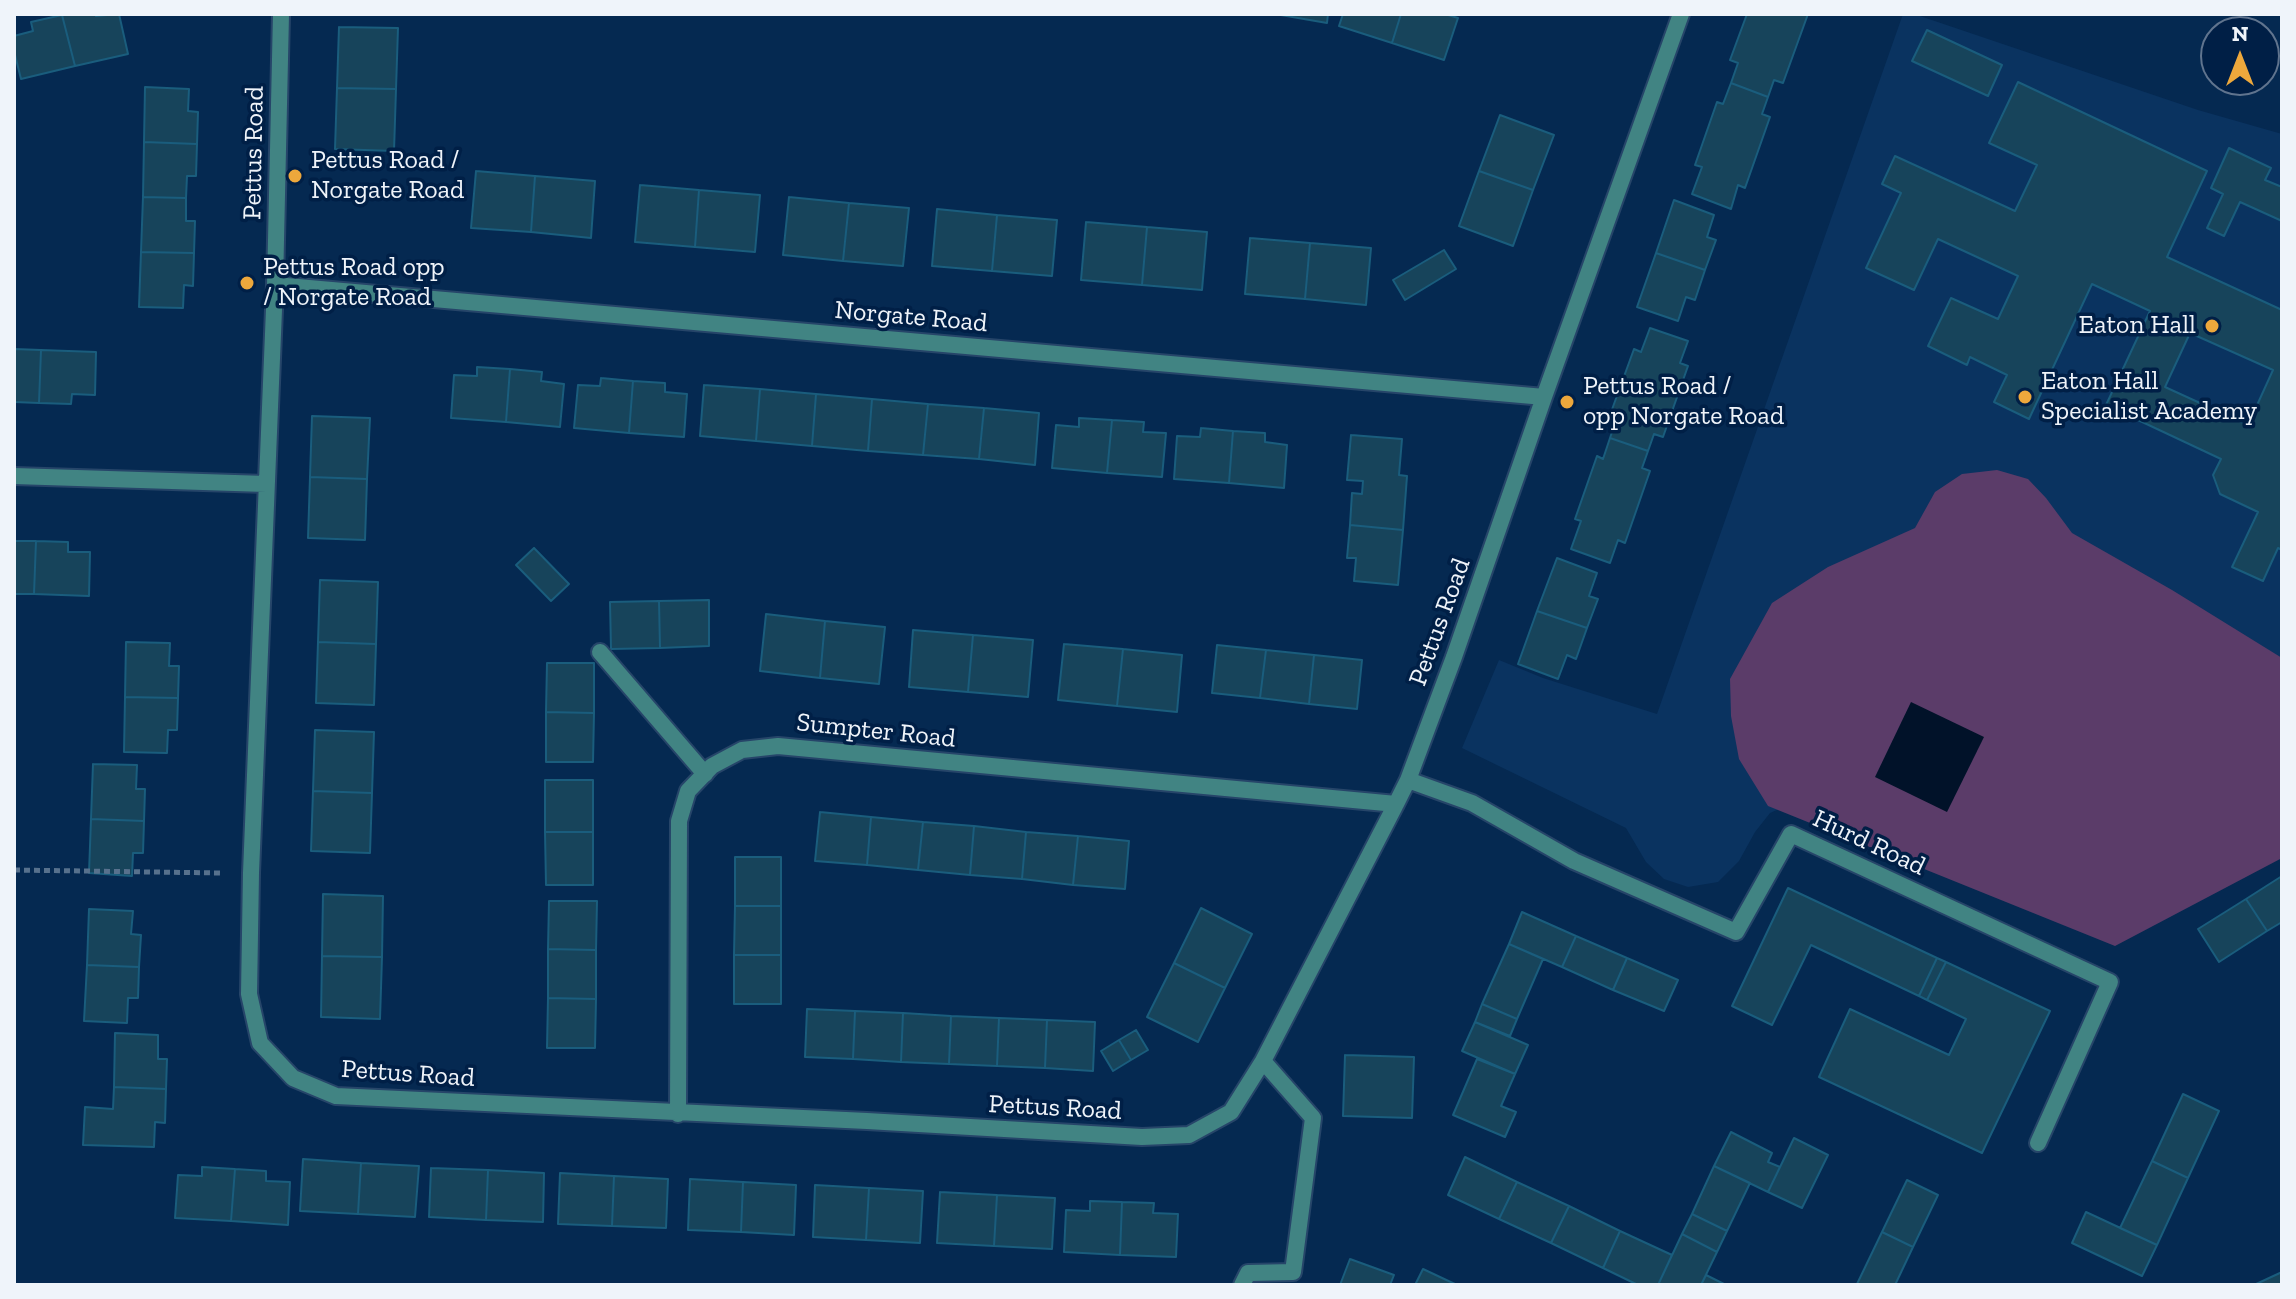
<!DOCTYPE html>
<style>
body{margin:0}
#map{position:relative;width:2296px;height:1299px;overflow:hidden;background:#052951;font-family:"Zilla Slab",serif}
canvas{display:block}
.frame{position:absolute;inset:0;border:16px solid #eff4fa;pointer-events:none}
.north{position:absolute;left:2200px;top:16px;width:80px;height:80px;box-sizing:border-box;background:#001f46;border:2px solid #60748e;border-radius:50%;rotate:0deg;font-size:22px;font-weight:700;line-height:32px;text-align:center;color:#eff4fa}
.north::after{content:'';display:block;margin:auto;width:28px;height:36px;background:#eda83c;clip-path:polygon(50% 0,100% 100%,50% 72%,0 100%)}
</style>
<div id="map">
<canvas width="2296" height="1299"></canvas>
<div class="frame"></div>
<div class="north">N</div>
</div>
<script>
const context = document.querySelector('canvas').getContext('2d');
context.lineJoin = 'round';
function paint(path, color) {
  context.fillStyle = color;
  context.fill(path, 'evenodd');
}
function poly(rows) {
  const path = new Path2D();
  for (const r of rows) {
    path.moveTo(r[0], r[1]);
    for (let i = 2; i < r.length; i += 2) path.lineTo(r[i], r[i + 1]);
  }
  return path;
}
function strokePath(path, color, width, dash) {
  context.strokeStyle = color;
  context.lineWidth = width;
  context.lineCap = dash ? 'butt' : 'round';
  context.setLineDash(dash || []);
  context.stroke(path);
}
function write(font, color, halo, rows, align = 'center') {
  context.font = font + ' "Zilla Slab",serif';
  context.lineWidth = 7;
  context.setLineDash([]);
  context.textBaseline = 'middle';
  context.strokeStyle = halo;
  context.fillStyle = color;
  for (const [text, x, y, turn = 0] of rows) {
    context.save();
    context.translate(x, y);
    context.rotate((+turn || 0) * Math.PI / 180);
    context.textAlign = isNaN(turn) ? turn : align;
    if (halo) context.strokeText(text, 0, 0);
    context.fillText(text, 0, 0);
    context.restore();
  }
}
const built = poly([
 [1903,14,1914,14,2198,110,2282,134,2282,806,1788,805,1770,813,1755,832,1739,861,1718,882,1688,887,1664,879,1646,862,1626,828,1462,748,1499,660,1543,678,1657,714]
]);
const green = poly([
 [1997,470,2028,479,2046,498,2072,533,2172,590,2282,658,2282,858,2115,946,1768,806,1739,759,1731,716,1730,679,1772,603,1828,567,1915,528,1935,492,1962,474]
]);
const water = poly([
 [1911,702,1984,737,1947,812,1875,777]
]);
const building = poly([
 [67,14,95,14,96,16,119,14,128,54,75,66,62,15,67,14],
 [1275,14,1328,14,1327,23,1275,14],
 [1343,14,1401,14,1392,43,1339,26,1343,14],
 [1401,14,1445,14,1458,18,1444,60,1392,43,1401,14],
 [1747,14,1808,14,1783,83,1774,80,1768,97,1731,83,1738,63,1730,60,1747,14],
 [62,15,75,66,21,79,14,51,14,36,33,31,31,22,62,15],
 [339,27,398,28,396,89,337,88,339,27],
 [1927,30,2002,65,1988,96,1912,61,1927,30],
 [2018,82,2207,171,2167,257,2282,310,2282,550,2278,548,2263,581,2232,567,2258,512,2220,494,2213,475,2221,459,2106,405,2150,311,2092,284,2029,419,1994,402,2007,375,1970,357,1967,365,1928,346,1951,298,1998,319,2018,276,1938,239,1914,290,1866,268,1901,193,1882,184,1895,156,2015,211,2037,165,1989,143,2018,82],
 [2190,333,2273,370,2248,425,2165,387,2190,333],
 [1731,83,1768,97,1762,114,1770,117,1745,188,1738,185,1731,209,1692,194,1702,167,1695,165,1717,102,1723,104,1731,83],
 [145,87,189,89,188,111,198,112,197,144,144,142,145,87],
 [337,88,396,89,394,151,335,149,337,88],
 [1500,115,1554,135,1533,190,1479,171,1500,115],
 [144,142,197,144,196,176,187,176,186,198,143,197,144,142],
 [2229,148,2271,168,2265,180,2282,187,2282,221,2240,202,2224,236,2207,228,2223,194,2211,188,2229,148],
 [476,171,535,176,531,232,471,228,476,171],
 [1479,171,1533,190,1513,246,1459,226,1479,171],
 [535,176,595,181,591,238,531,232,535,176],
 [640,185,699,190,695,247,635,242,640,185],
 [699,190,760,195,755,252,695,247,699,190],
 [143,197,186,198,186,221,195,221,194,253,141,252,143,197],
 [789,197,849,203,843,261,783,255,789,197],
 [1674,200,1714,215,1707,237,1716,240,1705,270,1656,253,1674,200],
 [849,203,909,208,903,266,843,261,849,203],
 [937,209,997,215,992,271,932,266,937,209],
 [997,215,1057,220,1052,276,992,271,997,215],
 [1086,222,1147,227,1142,285,1081,280,1086,222],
 [1147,227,1207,232,1202,290,1142,285,1147,227],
 [1250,238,1310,243,1305,299,1245,294,1250,238],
 [1310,243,1371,248,1366,305,1305,299,1310,243],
 [1444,250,1456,269,1405,300,1393,280,1444,250],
 [141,252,194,253,193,286,184,285,183,308,139,307,141,252],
 [1656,253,1705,270,1695,300,1686,297,1678,321,1637,307,1656,253],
 [1650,328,1688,341,1680,363,1688,366,1663,437,1654,434,1648,451,1610,438,1617,417,1610,415,1634,349,1641,352,1650,328],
 [14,349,41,350,39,403,14,402,14,349],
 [41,350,96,352,95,395,72,394,71,404,39,403,41,350],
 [477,367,510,369,506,422,451,418,454,375,477,376,477,367],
 [510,369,542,372,541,381,564,384,560,427,506,422,510,369],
 [601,378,633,381,629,433,574,428,578,385,600,386,601,378],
 [633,381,665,383,665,392,687,394,684,437,629,433,633,381],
 [704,385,760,389,756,441,700,436,704,385],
 [760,389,816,394,812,446,756,441,760,389],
 [816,394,872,399,868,451,812,446,816,394],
 [872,399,928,404,923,455,868,451,872,399],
 [928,404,984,408,979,459,923,455,928,404],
 [984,408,1039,413,1035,465,979,459,984,408],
 [312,416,370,418,367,479,310,477,312,416],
 [1079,418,1112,420,1107,473,1052,468,1056,425,1079,427,1079,418],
 [1112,420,1144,422,1143,432,1166,433,1162,477,1107,473,1112,420],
 [1201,428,1233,431,1229,483,1174,479,1177,436,1200,437,1201,428],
 [1233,431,1265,433,1265,442,1287,445,1284,488,1229,483,1233,431],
 [1351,435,1402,439,1399,475,1407,476,1403,530,1350,525,1352,493,1362,494,1363,481,1347,480,1351,435],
 [1610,438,1648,451,1642,468,1650,471,1625,543,1618,540,1610,563,1571,549,1581,521,1575,519,1597,456,1603,459,1610,438],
 [310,477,367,479,365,540,308,538,310,477],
 [1350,525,1403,530,1398,585,1354,581,1356,558,1347,558,1350,525],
 [14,541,36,541,34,594,14,594,14,541],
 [36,541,68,542,68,552,90,552,89,596,34,594,36,541],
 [534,548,569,584,551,601,516,565,534,548],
 [1557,558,1597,573,1589,596,1598,599,1587,628,1537,611,1557,558],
 [320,580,378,582,376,644,318,642,320,580],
 [709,600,709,646,660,648,659,601,709,600],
 [659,601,660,648,611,649,610,602,659,601],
 [1537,611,1587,628,1576,659,1567,655,1558,679,1518,664,1537,611],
 [766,614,825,621,820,678,760,671,766,614],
 [825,621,885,627,879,684,820,678,825,621],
 [913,630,973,635,968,692,909,687,913,630],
 [973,635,1033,640,1028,697,968,692,973,635],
 [126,642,170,643,169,666,179,666,178,698,125,697,126,642],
 [318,642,376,644,374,705,316,703,318,642],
 [1064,644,1123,649,1117,706,1058,700,1064,644],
 [1217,645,1266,650,1260,698,1212,693,1217,645],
 [1123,649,1182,655,1177,712,1117,706,1123,649],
 [1266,650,1314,655,1309,704,1260,698,1266,650],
 [1314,655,1362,660,1357,709,1309,704,1314,655],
 [547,663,594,663,594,713,546,712,547,663],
 [125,697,178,698,177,730,168,730,167,753,124,752,125,697],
 [546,712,594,713,593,762,546,762,546,712],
 [315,730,374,732,372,793,313,791,315,730],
 [93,764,137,765,136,789,145,789,144,821,91,819,93,764],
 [545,780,593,780,593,832,545,832,545,780],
 [313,791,372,793,370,853,311,851,313,791],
 [820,812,871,817,867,865,815,861,820,812],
 [871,817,923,822,918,870,867,865,871,817],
 [91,819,144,821,143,853,133,853,132,876,89,873,91,819],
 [923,822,974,826,970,875,918,870,923,822],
 [974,826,1026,832,1022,879,970,875,974,826],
 [545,832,593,832,593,885,546,885,545,832],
 [1026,832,1078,836,1073,885,1022,879,1026,832],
 [1078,836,1129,841,1125,889,1073,885,1078,836],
 [735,857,781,857,781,906,735,906,735,857],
 [2282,876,2282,922,2267,931,2246,899,2282,876],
 [1788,888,1937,958,1919,996,1811,945,1772,1025,1732,1006,1788,888],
 [323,894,383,896,382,957,322,956,323,894],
 [2246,899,2267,931,2219,962,2198,929,2246,899],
 [549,901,597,901,596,950,548,949,549,901],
 [735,906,781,906,781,955,734,955,735,906],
 [1201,908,1252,934,1225,988,1174,963,1201,908],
 [89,909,133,911,131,934,141,935,139,967,87,965,89,909],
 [1522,912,1576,936,1562,967,1509,944,1522,912],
 [1576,936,1627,958,1613,990,1562,967,1576,936],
 [1509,944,1543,959,1517,1019,1482,1004,1509,944],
 [548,949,596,950,596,999,548,998,548,949],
 [734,955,781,955,781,1004,734,1004,734,955],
 [322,956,382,957,380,1019,321,1017,322,956],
 [1627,958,1678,980,1664,1011,1613,990,1627,958],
 [1937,958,1946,962,1927,1000,1919,996,1937,958],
 [1946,962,2050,1011,1982,1153,1819,1077,1850,1009,1949,1055,1966,1019,1927,1000,1946,962],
 [1174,963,1225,988,1198,1042,1147,1017,1174,963],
 [87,965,139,967,138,998,128,998,127,1023,84,1021,87,965],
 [548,998,596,999,595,1048,547,1048,548,998],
 [1482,1004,1517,1019,1510,1036,1475,1022,1482,1004],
 [807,1009,855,1011,853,1059,805,1057,807,1009],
 [855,1011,903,1013,901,1062,853,1059,855,1011],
 [903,1013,951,1016,949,1064,901,1062,903,1013],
 [951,1016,999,1018,997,1066,949,1064,951,1016],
 [999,1018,1047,1020,1045,1068,997,1066,999,1018],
 [1047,1020,1095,1022,1093,1071,1045,1068,1047,1020],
 [1475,1022,1528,1045,1515,1074,1462,1051,1475,1022],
 [1136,1030,1148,1050,1131,1060,1119,1040,1136,1030],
 [115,1033,158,1035,158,1059,167,1059,166,1089,114,1087,115,1033],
 [1119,1040,1131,1060,1113,1071,1101,1051,1119,1040],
 [1345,1055,1414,1057,1412,1118,1343,1116,1345,1055],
 [1477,1059,1515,1074,1501,1106,1516,1112,1505,1137,1453,1115,1477,1059],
 [114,1087,166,1089,165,1123,155,1122,154,1147,83,1145,85,1107,113,1109,114,1087],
 [2183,1094,2219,1111,2188,1178,2152,1161,2183,1094],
 [1731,1132,1772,1153,1768,1162,1780,1167,1768,1192,1714,1166,1731,1132],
 [1794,1138,1828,1155,1802,1208,1768,1192,1794,1138],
 [1465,1157,1517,1182,1499,1219,1448,1195,1465,1157],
 [303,1159,361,1163,358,1214,300,1211,303,1159],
 [2152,1161,2188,1178,2157,1245,2120,1228,2152,1161],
 [361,1163,419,1166,415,1217,358,1214,361,1163],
 [1714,1166,1750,1183,1727,1231,1692,1214,1714,1166],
 [202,1167,235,1169,231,1221,175,1218,178,1175,202,1176,202,1167],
 [431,1168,488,1170,486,1220,429,1217,431,1168],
 [235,1169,266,1171,266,1181,290,1182,288,1225,231,1221,235,1169],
 [488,1170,544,1173,543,1222,486,1220,488,1170],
 [560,1173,614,1176,612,1226,558,1224,560,1173],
 [614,1176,668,1179,666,1228,612,1226,614,1176],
 [690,1179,743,1182,741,1232,688,1230,690,1179],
 [1907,1180,1938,1195,1913,1247,1882,1232,1907,1180],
 [743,1182,796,1185,794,1235,741,1232,743,1182],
 [1517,1182,1569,1206,1551,1243,1499,1219,1517,1182],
 [815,1185,869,1188,866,1240,813,1237,815,1185],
 [869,1188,923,1191,920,1243,866,1240,869,1188],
 [940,1192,997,1195,994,1246,937,1243,940,1192],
 [997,1195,1055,1198,1052,1249,994,1246,997,1195],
 [1090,1201,1122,1202,1120,1255,1064,1252,1066,1210,1090,1211,1090,1201],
 [1122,1202,1154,1203,1153,1213,1178,1214,1176,1257,1120,1255,1122,1202],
 [1569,1206,1620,1231,1603,1268,1551,1243,1569,1206],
 [2086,1212,2157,1245,2142,1276,2072,1243,2086,1212],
 [1692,1214,1727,1231,1717,1252,1682,1234,1692,1214],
 [1620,1231,1672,1255,1658,1285,1638,1285,1603,1268,1620,1231],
 [1882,1232,1913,1247,1895,1285,1857,1284,1882,1232],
 [1682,1234,1717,1252,1701,1285,1658,1285,1682,1234],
 [1350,1259,1394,1275,1390,1285,1340,1285,1350,1259],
 [1423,1269,1457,1285,1415,1285,1423,1269],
 [2282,1272,2282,1285,2254,1285,2282,1272],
 [1706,1275,1726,1285,1701,1285,1706,1275]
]);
const path = poly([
 [14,870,221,873]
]);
const lane = poly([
 [600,652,705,774]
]);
const street = poly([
 [281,14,275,285,251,873,249,994,260,1043,293,1078,336,1096,867,1121,1142,1137,1189,1135,1231,1112,1263,1061,1396,804,1408,780,1454,657,1544,397,1681,14],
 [275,285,1544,397],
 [14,476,266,484],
 [1408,780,1472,803,1574,861,1736,932,1791,834,2110,982,2038,1143],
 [678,1114,679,821,688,791,712,766,742,750,778,746,1396,804],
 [1242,1285,1248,1273,1293,1272,1313,1118,1263,1061]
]);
const markers = [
 [295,176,8,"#eda83c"],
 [247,283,8,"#eda83c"],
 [2212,326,8,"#eda83c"],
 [2025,397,8,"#eda83c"],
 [1567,402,8,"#eda83c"]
];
const streetNames = [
 ["Pettus Road",254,153,-89],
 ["Norgate Road",911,317,5],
 ["Pettus Road",1440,622,-70],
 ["Sumpter Road",876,731,6],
 ["Hurd Road",1869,843,25],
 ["Pettus Road",408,1074,4],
 ["Pettus Road",1055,1108,3]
];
const poiNames = [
 ["Pettus Road /",311,161],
 ["Norgate Road",311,191],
 ["Pettus Road opp",263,268],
 ["/ Norgate Road",263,298],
 ["Eaton Hall",2196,326,"right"],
 ["Eaton Hall",2041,382],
 ["Specialist Academy",2041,412],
 ["Pettus Road /",1583,387],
 ["opp Norgate Road",1583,417]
];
paint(built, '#0a3360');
paint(green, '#5b3c69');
paint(water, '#011229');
paint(building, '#17445b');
strokePath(building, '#1a5d7d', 2);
strokePath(lane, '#264569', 20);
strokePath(street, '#264569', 20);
strokePath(path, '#57718d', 5, [6, 4]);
strokePath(lane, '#418483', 16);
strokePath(street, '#418483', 16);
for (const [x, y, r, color] of markers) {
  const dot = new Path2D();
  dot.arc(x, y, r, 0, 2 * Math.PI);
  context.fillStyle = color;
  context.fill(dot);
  strokePath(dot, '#001f46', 3);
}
write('26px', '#eff4fa', '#001f46', streetNames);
write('26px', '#eff4fa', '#001f46', poiNames, 'left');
</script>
